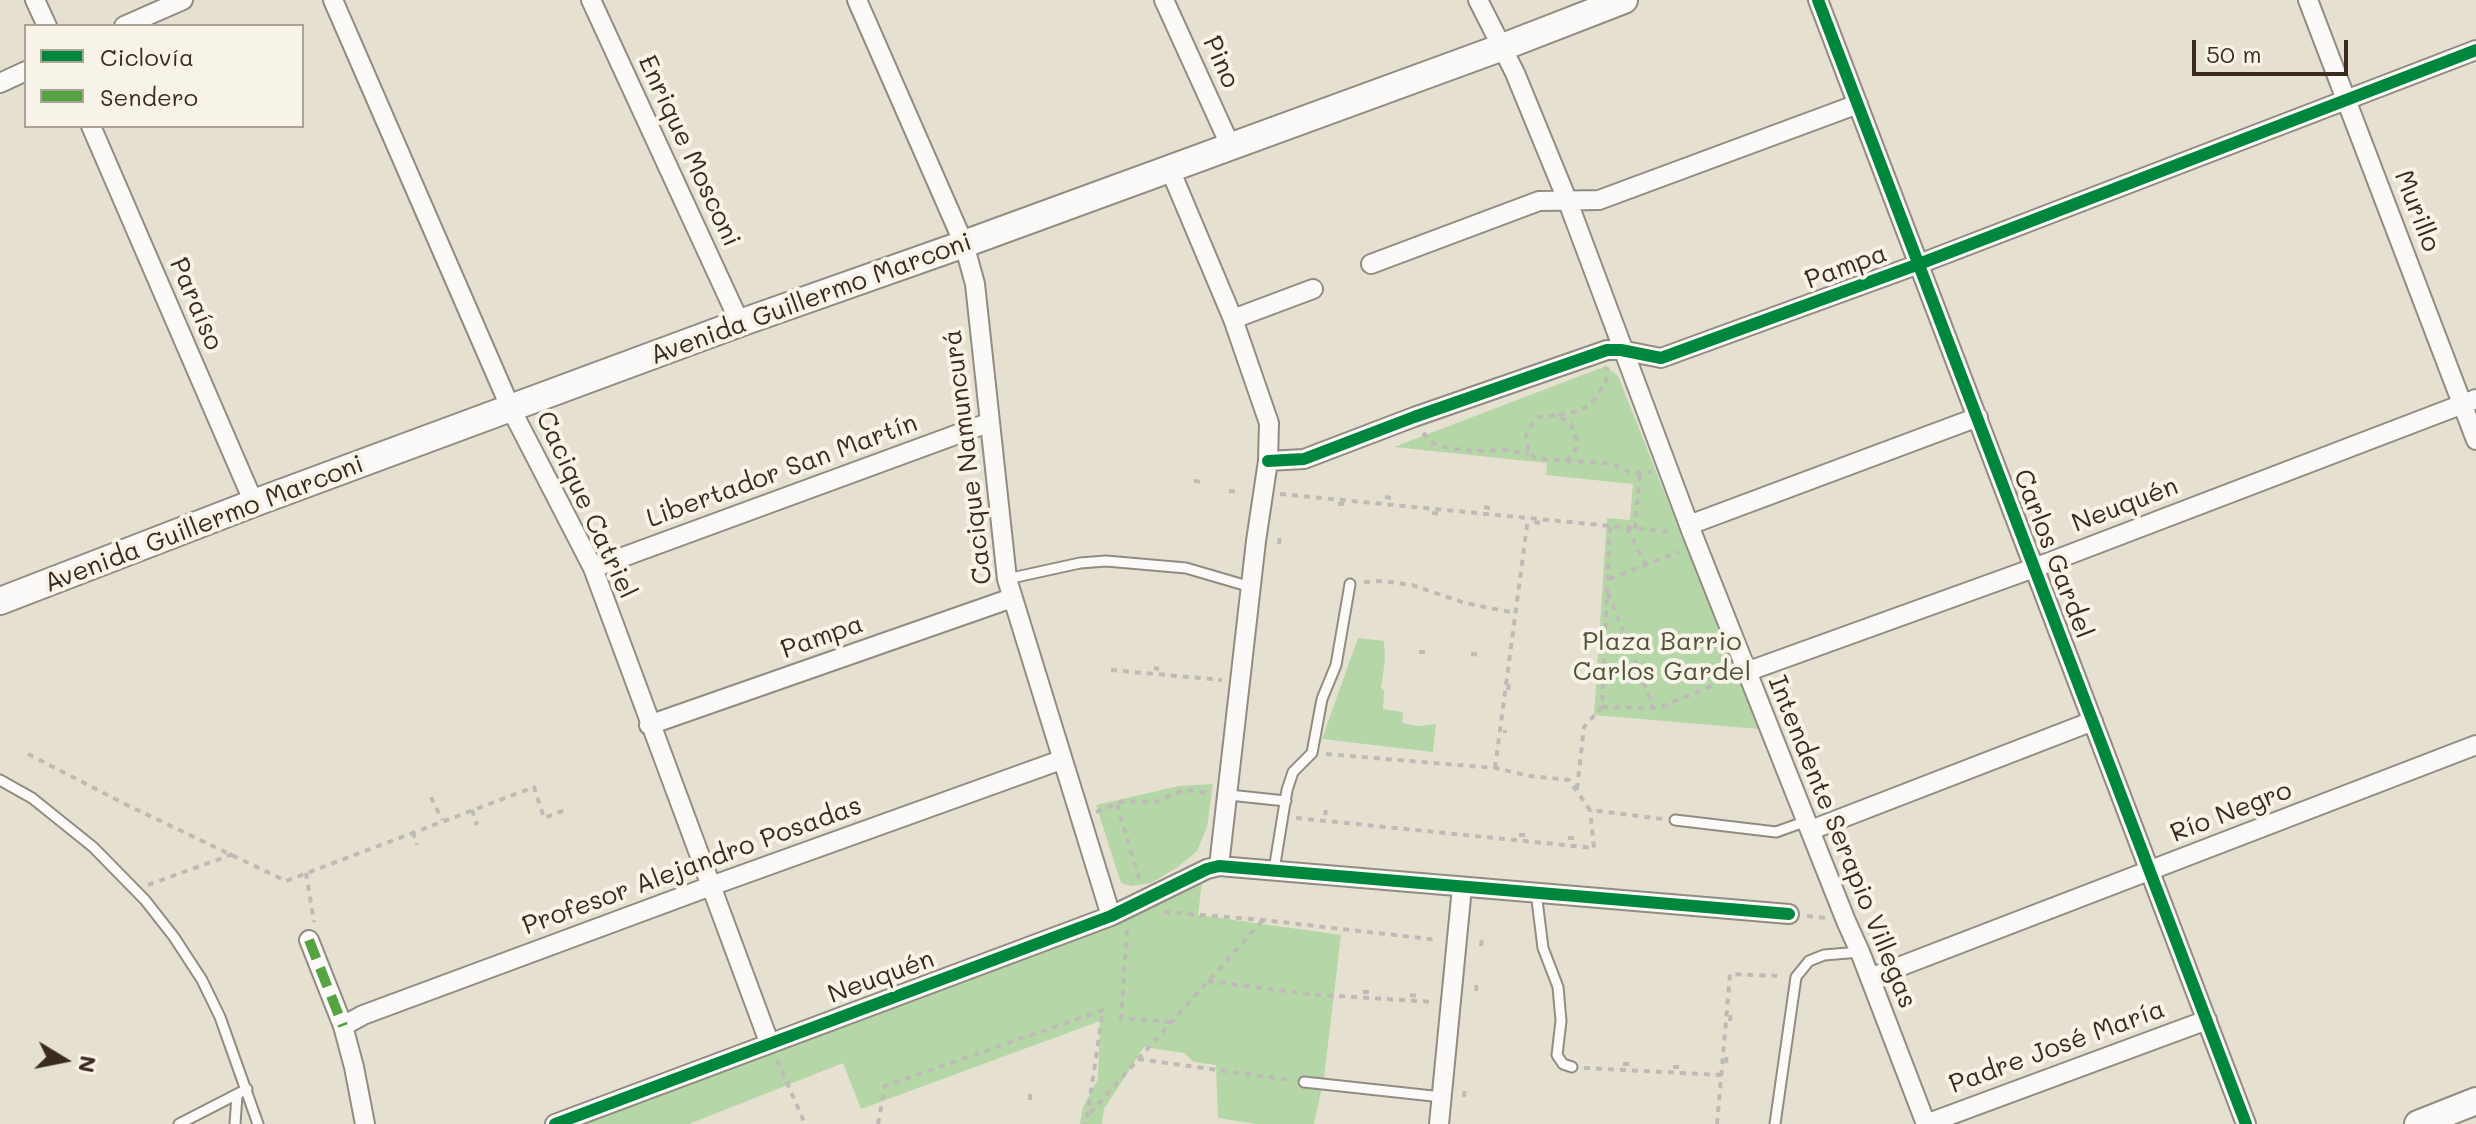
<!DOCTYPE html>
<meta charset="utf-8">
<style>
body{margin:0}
#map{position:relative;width:2476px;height:1124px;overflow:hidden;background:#e6e0d0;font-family:Mali,sans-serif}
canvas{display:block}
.legend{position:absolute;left:24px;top:24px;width:280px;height:104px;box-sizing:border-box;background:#f7f3e8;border:2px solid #aca397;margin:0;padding:10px 14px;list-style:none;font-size:24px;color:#3b2a1e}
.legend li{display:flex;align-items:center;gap:16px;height:40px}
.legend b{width:40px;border:2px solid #aca397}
.north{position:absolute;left:24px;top:1020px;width:80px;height:80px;-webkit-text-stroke:6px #f7f3e8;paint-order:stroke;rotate:100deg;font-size:22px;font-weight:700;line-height:32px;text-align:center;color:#3b2a1e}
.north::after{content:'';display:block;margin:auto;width:28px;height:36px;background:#3b2a1e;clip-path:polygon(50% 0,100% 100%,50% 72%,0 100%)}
.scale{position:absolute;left:2192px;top:40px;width:156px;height:36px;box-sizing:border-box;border:4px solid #3b2a1e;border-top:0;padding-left:10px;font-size:24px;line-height:28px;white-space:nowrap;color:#3b2a1e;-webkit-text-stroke:6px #f7f3e8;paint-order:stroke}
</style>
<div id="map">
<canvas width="2476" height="1124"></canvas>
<ul class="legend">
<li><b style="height:10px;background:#00873e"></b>Ciclovía</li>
<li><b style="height:10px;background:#54a441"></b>Sendero</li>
</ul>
<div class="north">N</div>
<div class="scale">50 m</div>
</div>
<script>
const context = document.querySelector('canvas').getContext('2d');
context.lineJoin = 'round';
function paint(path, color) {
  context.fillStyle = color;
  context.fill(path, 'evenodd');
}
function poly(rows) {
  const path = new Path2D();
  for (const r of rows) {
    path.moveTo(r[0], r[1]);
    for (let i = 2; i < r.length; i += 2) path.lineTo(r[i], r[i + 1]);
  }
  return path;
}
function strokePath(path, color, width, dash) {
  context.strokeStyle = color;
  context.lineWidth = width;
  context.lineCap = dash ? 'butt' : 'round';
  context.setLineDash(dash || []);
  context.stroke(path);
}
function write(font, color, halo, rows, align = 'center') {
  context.font = font + ' Mali,sans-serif';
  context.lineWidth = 8;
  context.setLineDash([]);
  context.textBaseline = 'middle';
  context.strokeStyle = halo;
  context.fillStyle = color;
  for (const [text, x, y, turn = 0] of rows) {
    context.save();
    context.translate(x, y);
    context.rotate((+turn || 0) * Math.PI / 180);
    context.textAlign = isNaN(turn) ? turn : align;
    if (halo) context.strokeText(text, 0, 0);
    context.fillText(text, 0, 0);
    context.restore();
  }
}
const green = poly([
 [1606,366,1618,376,1759,729,1594,715,1607,518,1630,520,1633,484,1546,475,1547,463,1394,447],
 [1358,638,1384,641,1385,660,1381,688,1384,691,1383,709,1403,712,1402,723,1418,726,1436,724,1433,752,1322,739],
 [1213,784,1207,827,1197,851,1178,867,1151,883,1131,886,1121,883,1096,805,1179,786],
 [1202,883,1198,915,1341,935,1324,1078,1314,1124,1256,1124,1218,1118,1216,1065,1194,1062,1184,1053,1144,1047,1104,1109,1102,1124,1080,1124,1083,1107,1098,1079,1100,1021,861,1109,843,1063,689,1124,584,1124]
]);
const path = poly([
 [1559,415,1581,410,1592,403,1606,382,1607,367],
 [1423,433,1433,443,1449,448,1473,451,1508,450,1529,454],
 [1566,461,1576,448,1577,440,1571,424,1557,415,1540,417,1528,429,1526,437,1529,454,1535,458,1566,461,1610,463,1632,473,1652,472],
 [1194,481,1203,482],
 [1229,491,1240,492],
 [1280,494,1673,532],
 [1385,497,1391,498],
 [1338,504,1344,504],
 [1484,507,1490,508],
 [1432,513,1439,514],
 [1534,522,1540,523],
 [1610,527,1602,707,1658,708,1729,679],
 [1627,528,1646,565],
 [1635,529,1640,474],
 [1279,544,1280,534],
 [1609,579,1679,552],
 [1364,582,1382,581,1412,585,1465,603,1515,613],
 [1608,593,1654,709],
 [1419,652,1431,652],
 [1471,654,1483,655],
 [1154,668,1159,669],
 [1111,670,1222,680],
 [1508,690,1509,682],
 [1505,733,1505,730],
 [28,754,127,805,286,881,534,787,544,818,565,810],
 [1326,754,1495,768,1530,776,1569,780,1590,810,1663,819],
 [1495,768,1528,518],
 [1577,789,1584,727,1602,707],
 [431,797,442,820],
 [1117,804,1140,882],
 [472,810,477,825],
 [1096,812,1124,801,1155,802,1184,790,1211,793],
 [1325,815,1326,810],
 [1296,818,1594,848,1590,810],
 [413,832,417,845],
 [1519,835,1526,835],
 [1568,838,1577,838],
 [306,873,314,922],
 [148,885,233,854],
 [1164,912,1263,920,1438,940],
 [1807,916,1826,918],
 [1127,930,1121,1018,1170,1022],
 [1481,946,1482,937],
 [1208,981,1308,994,1433,1002],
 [1476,991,1477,982],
 [1363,992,1372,992],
 [1410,995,1418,996],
 [1730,1021,1731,1011],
 [1138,1059,1290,1080],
 [777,1060,805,1124],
 [1726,1063,1727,1054],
 [1623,1064,1630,1064],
 [1673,1067,1679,1067],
 [1584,1068,1721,1075],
 [1464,1097,1465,1088],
 [1030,1100,1030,1092],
 [1090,1113,1263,920],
 [878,1124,885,1086,1103,1010,1086,1124],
 [1717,1124,1730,974,1781,976]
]);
const lane = poly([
 [1007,579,1080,563,1106,561,1186,568,1251,587],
 [0,780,32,798,93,847,145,900,174,937,202,980,220,1017,258,1124],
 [1229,795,1286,801],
 [1675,820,1776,832,1807,821],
 [1274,870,1287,790,1293,772,1312,753,1322,699,1336,665,1350,584],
 [1536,892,1543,948,1558,987,1561,1021,1557,1055,1563,1064,1572,1067],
 [1304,1082,1442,1097],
 [179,1124,247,1089],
 [235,1124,237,1095],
 [1775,1124,1796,977,1809,961,1824,955,1860,952]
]);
const street = poly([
 [35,0,47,26],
 [333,0,511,409,593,568,769,1042],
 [591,0,740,323],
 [857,0,964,244,975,284,1007,579,1111,916],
 [1164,0,1230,145],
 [1478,0,1515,73,1568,202,1692,533,1846,921,1860,952,1926,1124],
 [1818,0,2246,1124],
 [2308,0,2476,440],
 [124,26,183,0],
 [0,83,26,71],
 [91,126,254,503],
 [1169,167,1233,319,1269,423,1268,461,1256,541,1219,866],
 [1371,264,1539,201,1599,200,1858,104],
 [1233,319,1313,289],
 [1268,461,1304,459,1414,417,1607,350,1621,350,1661,358,1919,264,2476,50],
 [1689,525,1978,417],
 [593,568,988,423],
 [1746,672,2034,568,2476,399],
 [649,725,1012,598],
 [1811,830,2093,721],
 [309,940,343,1026,354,1067,365,1124],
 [1870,978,2476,745],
 [343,1026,363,1015,711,886,1061,760],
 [555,1124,1111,916,1207,869,1219,866,1789,914],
 [1439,1124,1462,887],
 [1926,1124,2207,1020]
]);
const secondary = poly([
 [0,601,254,503,740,323,964,244,1500,48,1624,0],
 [2418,1124,2476,1101]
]);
const quiet = poly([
 [309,940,343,1026]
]);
const cycleway = poly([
 [1818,0,2246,1124],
 [1268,461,1304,459,1414,417,1607,350,1621,350,1661,358,1919,264,2476,50],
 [555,1124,1111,916,1207,869,1219,866,1789,914]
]);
const streetNames = [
 ["Pino",1221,62,66],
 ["Enrique Mosconi",689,151,65],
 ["Murillo",2417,211,69],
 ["Pampa",1846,267,-20],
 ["Avenida Guillermo Marconi",811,299,-20],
 ["Paraíso",196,304,67],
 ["Cacique Namuncurá",968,457,-97],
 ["Libertador San Martín",782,471,-20],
 ["Cacique Catriel",586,505,65],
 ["Neuquén",2125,505,-21],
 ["Avenida Guillermo Marconi",204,524,-21],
 ["Carlos Gardel",2053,554,69],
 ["Pampa",822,637,-19],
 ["Río Negro",2231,812,-21],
 ["Intendente Serapio Villegas",1842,842,68],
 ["Profesor Alejandro Posadas",692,866,-20],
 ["Neuquén",881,977,-20],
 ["Padre José María",2057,1047,-20]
];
const parkNames = [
 ["Plaza Barrio",1662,642],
 ["Carlos Gardel",1662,672]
];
paint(green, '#b5d6a7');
strokePath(lane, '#918c82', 13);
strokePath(street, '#918c82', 22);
strokePath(secondary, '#918c82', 30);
strokePath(path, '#bebbb7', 4, [6, 6]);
strokePath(lane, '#fbfaf8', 9);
strokePath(street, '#fbfaf8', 18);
strokePath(secondary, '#fbfaf8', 26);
strokePath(quiet, '#54a441', 10, [20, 10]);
strokePath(cycleway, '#00873e', 12);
write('26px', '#3b2a1e', '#f7f3e8', streetNames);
write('26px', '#505338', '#f7f3e8', parkNames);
</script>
